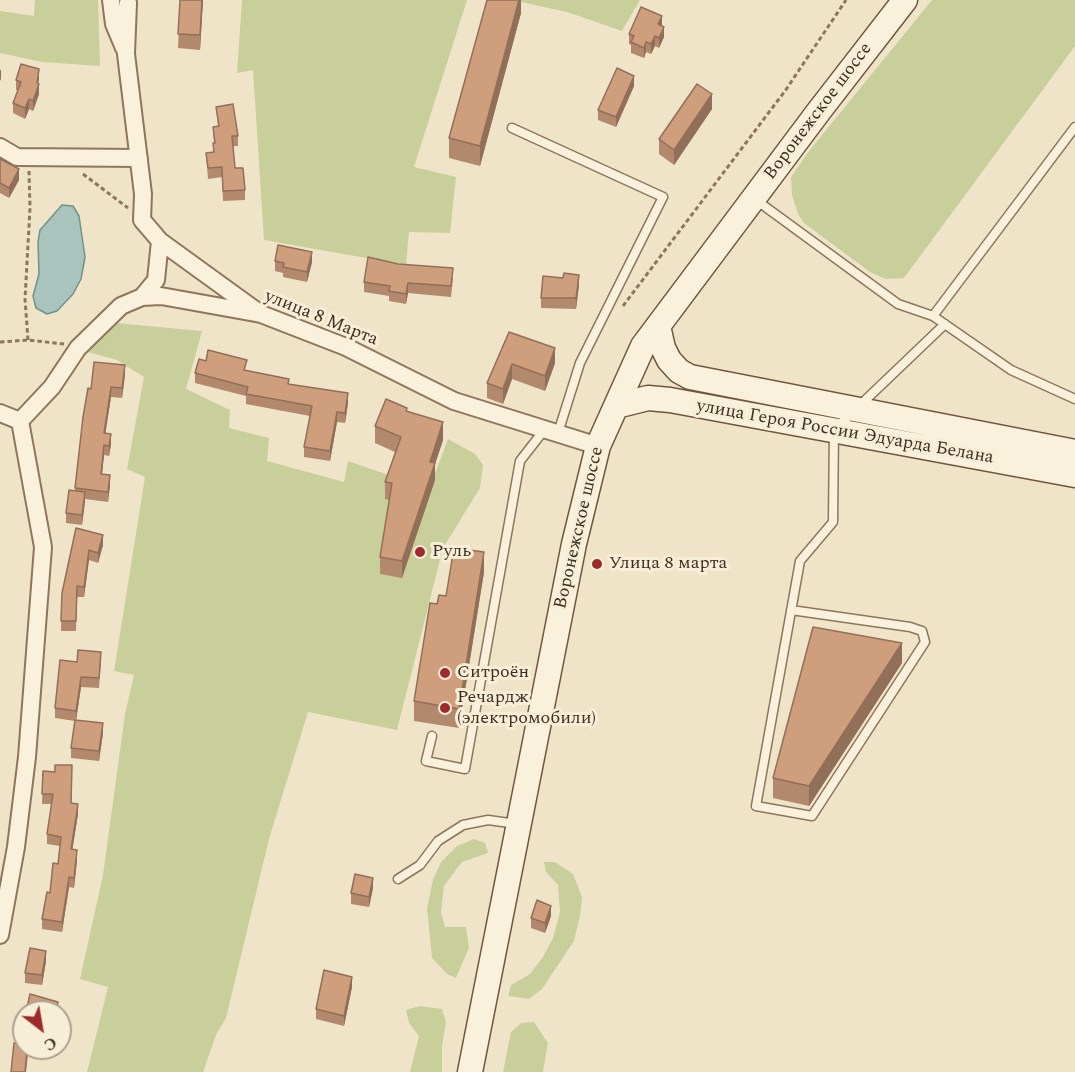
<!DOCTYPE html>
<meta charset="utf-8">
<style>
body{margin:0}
#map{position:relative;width:1075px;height:1072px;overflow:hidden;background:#f0e4c8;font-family:Spectral,serif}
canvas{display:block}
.north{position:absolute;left:12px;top:1000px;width:60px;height:60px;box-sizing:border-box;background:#f7eed8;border:2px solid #ada18e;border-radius:50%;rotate:149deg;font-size:16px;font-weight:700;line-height:24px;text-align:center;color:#3d2e20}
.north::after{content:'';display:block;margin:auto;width:21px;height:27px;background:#9e2a2b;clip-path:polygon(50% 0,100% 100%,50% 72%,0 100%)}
</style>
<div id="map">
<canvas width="1075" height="1072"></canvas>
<div class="north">С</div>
</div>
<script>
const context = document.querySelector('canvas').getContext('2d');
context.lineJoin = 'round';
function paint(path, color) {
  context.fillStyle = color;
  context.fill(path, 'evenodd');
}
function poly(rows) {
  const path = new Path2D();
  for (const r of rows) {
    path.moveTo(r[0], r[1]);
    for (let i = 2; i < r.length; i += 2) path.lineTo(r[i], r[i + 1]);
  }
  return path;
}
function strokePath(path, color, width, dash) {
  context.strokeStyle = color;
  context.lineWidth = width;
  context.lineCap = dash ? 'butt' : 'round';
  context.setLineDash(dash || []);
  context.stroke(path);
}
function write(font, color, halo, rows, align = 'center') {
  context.font = font + ' Spectral,serif';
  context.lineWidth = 6;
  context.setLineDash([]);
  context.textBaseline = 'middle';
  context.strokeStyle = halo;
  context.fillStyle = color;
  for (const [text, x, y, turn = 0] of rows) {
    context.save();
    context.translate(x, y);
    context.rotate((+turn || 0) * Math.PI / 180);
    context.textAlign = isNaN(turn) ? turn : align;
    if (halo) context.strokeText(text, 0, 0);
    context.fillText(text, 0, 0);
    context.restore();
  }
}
const green = poly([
 [35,0,98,0,100,66,42,62,0,53,0,11,34,16],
 [242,0,467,0,414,167,456,177,450,233,409,232,406,265,264,240,253,70,237,73],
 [512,0,640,0,622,31,567,12],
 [932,0,1075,0,1075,46,904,278,886,279,870,272,804,223,798,214,792,195,791,177,809,151],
 [116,323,202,331,186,389,230,410,229,428,269,438,267,461,344,482,348,461,429,489,448,439,475,454,483,465,480,488,443,548,397,730,308,712,269,839,226,1018,216,1035,203,1072,87,1072,108,987,80,979,103,875,125,714,134,675,114,671,145,477,127,469,144,377,117,360,88,352],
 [474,839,485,843,488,853,462,862,444,886,441,912,445,927,466,927,469,948,456,978,447,974,432,958,427,908,433,880,441,862,457,846],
 [544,862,555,862,573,874,582,897,580,916,574,941,542,989,529,999,508,996,511,985,530,974,543,957,553,938,560,912,558,885,546,872],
 [420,1006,442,1009,446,1022,442,1046,442,1072,410,1072,419,1036,409,1023,406,1010],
 [534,1022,548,1043,543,1072,503,1072,511,1032,521,1023]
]);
const water = poly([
 [62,205,73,206,79,216,85,257,81,279,73,294,57,311,47,314,36,308,33,296,39,274,38,242,40,230,62,205]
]);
const path = poly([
 [83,174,128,208],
 [623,306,785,91,846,0],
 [28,340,25,299,30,208,29,171],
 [0,342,28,340,64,344]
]);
const lane = poly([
 [512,128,663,197,580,363,558,433],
 [756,200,898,304,933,316,1011,370,1075,399],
 [933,316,1075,127],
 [791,610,910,627,922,631,925,642,812,816,756,806,800,561,833,522,834,430,945,324],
 [432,736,426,761,465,769,520,461,545,429],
 [398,879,420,865,438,841,463,825,488,820,517,824]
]);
const street = poly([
 [111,0,114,24,124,48],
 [128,3,126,54,143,194,142,220,160,241,258,312],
 [0,147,17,157,139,158],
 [142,297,156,280,160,241],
 [0,413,20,421,52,387,78,348,121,306,142,297,161,296,261,314,346,347,454,401,598,446],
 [0,935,16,847,27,757,43,547,20,421]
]);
const secondary = poly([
 [658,326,663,348,669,360,679,371,690,377,1075,452],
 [616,406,648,398,670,400,1075,475],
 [470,1072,574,544,598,446,643,346,819,111,905,0]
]);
const wall = poly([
 [180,0,203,0,200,50,178,48],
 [521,0,521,13,480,166,449,158,449,138],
 [662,26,664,37,659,48,655,46,651,54,646,52,644,58,631,53,631,45,629,44,629,34],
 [39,79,38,84,39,94,33,111,29,109,25,119,13,113,13,103,18,90,16,90,16,80],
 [634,86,616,127,598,120,598,110],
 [216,107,238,136,238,146,233,146,235,168,245,190,245,200,223,201,222,177,208,179,206,153,213,152,213,143,214,143,213,127,218,126],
 [712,109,674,165,659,154,659,139],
 [0,159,19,180,9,198,0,193],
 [275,261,312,262,307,282,283,277,283,273,275,271],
 [453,278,451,297,408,293,406,304,389,301,389,296,364,292,364,282],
 [579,285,576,309,541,308,541,298],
 [509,332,555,363,545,391,512,379,503,404,487,398,487,383],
 [206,361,247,371,348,403,345,423,337,422,330,461,304,457,304,447,310,416,246,404,246,396,195,383,195,373],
 [125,375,122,398,111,397,105,433,111,444,109,456,104,455,102,474,110,485,108,502,85,499,82,525,66,523,66,513,75,491,91,389],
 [407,411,443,440,435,464,435,480,402,578,380,574,380,557,389,500,385,499,385,482,395,452,375,443,375,426],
 [76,528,103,545,98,563,89,560,84,597,77,597,76,631,61,631,62,593],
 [484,572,459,728,414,721,414,701,437,604,446,596],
 [77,662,101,662,99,688,81,687,76,720,103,733,99,761,71,758,71,748,75,721,55,718,55,708],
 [902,663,809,806,773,798,773,778],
 [43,771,72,775,71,803,78,814,72,849,77,860,74,888,69,887,62,932,42,929,42,919,58,864,60,846,47,844,47,834,52,804,42,804],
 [373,888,369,907,351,904,351,893],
 [551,916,545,933,531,928,531,918],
 [46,961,42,985,25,983,25,973],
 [352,987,344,1026,316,1019,316,1009]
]);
const shadedWall = poly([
 [202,0,203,0,200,50,200,35],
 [519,0,521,0,521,13,480,166,480,146],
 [662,16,662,26,658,24],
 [664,27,664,37,659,48,659,38],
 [655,36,655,46,651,54,651,44],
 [646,42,646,52,644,58,644,48],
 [1,69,1,79,0,81,0,71],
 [39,69,39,79,37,89,39,84,39,94,33,111,33,101],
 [634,76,634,86,616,127,616,117],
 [712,94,712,109,674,165,674,150],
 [29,99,29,109,25,119,25,108],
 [19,169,19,180,9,198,9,188],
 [312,252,312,262,307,282,307,272],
 [579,275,579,285,576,309,576,298],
 [408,283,408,293,406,304,406,294],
 [555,348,555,363,545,391,545,376],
 [512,364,512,379,503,404,503,389],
 [125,365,125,375,122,398,122,388],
 [111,387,111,397,104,443,104,433],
 [348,393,348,403,345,423,345,413],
 [337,412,337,422,330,461,330,451],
 [443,422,443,440,435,464,435,480,402,578,402,561,430,462],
 [111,434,111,444,109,456,109,446],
 [104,445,104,455,101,484,101,474],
 [110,475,110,485,108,502,108,492],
 [85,492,85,502,82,525,82,515],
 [103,535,103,545,98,563,98,553],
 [89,550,89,560,84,597,84,587],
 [484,552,484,572,459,728,459,709],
 [902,643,902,663,809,806,809,786],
 [81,677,81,687,76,721,76,711],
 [103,723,103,733,99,761,99,751],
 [78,804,78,814,71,859,71,849],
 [77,850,77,860,74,888,74,878],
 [69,877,69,887,62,932,62,922],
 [373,878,373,888,369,907,369,897],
 [551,906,551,916,545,933,545,923],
 [46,951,46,961,42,985,42,975],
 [352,977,352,987,344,1026,344,1016],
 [27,1048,28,1054,26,1072,25,1072]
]);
const building = poly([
 [180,0,202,0,200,35,178,34,180,0],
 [487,0,519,0,480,146,449,138,487,0],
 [641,7,662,16,658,24,664,27,659,38,655,36,651,44,646,42,644,48,631,42,634,36,629,34,641,7],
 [21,64,39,69,37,83,39,84,33,101,29,99,25,108,13,103,21,82,16,80,21,64],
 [617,68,634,76,616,117,598,110,617,68],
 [697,84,712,94,674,150,659,139,697,84],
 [233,104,238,136,232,136,235,168,243,168,245,190,223,191,222,167,208,168,206,153,214,152,213,143,215,143,213,127,219,126,216,107,233,104],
 [0,159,19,169,9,188,0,183,0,159],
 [278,245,312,252,307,272,283,267,284,263,275,261,278,245],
 [368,257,398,264,453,268,451,286,408,283,406,294,389,291,390,286,364,282,368,257],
 [564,273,579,275,576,298,541,298,543,276,563,278,564,273],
 [509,332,555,348,545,376,512,364,503,389,487,383,509,332],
 [208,350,247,360,244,370,289,379,288,384,348,393,345,413,337,412,330,451,304,447,312,406,246,394,248,387,195,373,199,359,206,361,208,350],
 [94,362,125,365,122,388,111,387,104,433,111,434,109,446,104,445,101,474,110,475,108,492,75,488,83,417,88,388,91,389,94,362],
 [386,399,407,408,406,411,443,422,430,462,435,463,402,561,380,557,392,483,385,482,401,437,375,426,386,399],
 [69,490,85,492,82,515,66,513,69,490],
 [76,528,103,535,98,553,89,550,84,587,77,586,76,621,61,621,62,593,76,528],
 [454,548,484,552,459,709,414,701,430,603,437,604,439,595,446,596,454,548],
 [813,627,902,643,809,786,773,778,813,627],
 [78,650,101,652,99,678,81,677,76,711,55,708,60,660,77,662,78,650],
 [75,720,103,723,99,751,71,748,75,720],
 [55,765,72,765,71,803,78,804,71,849,77,850,74,878,69,877,62,922,42,919,47,892,50,893,53,863,58,864,61,837,47,834,53,794,42,794,43,771,55,772,55,765],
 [355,874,373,878,369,897,351,893,355,874],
 [537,900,551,906,545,923,531,918,537,900],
 [30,948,46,951,42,975,25,973,30,948],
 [324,970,352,977,344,1016,316,1009,324,970],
 [30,994,58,1002,56,1012,26,1012,30,994],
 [14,1043,24,1044,24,1048,27,1048,25,1072,11,1072,14,1043]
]);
const markers = [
 [420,552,6,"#9e2a2b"],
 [597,564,6,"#9e2a2b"],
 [445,673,6,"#9e2a2b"],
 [445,708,6,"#9e2a2b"]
];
const streetNames = [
 ["Воронежское шоссе",819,112,-53],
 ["улица 8 Марта",321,319,22],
 ["улица Героя России Эдуарда Белана",845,433,10],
 ["Воронежское шоссе",580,528,-77]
];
const poiNames = [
 ["Руль",432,552],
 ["Улица 8 марта",609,564],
 ["Ситроён",457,673],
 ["Речардж",457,698],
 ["(электромобили)",457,719]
];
paint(green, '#c9cf9b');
paint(water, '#a9c4bc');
strokePath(water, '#6f938a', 1.5);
strokePath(lane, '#8d765c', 11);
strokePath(street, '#8d765c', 20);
strokePath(secondary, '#6f573f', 27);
strokePath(path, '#8d765c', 3, [4.5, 3]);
strokePath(lane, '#faf1dc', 8);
strokePath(street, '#faf1dc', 16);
strokePath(secondary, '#faf1dc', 24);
paint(wall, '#b2896c');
paint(shadedWall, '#916f58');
paint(building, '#cf9f7d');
strokePath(building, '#916f58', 1.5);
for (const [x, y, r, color] of markers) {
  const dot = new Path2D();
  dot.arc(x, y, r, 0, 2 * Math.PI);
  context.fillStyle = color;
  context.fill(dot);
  strokePath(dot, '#f7eed8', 2);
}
write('18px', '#3d2e20', '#f7eed8', streetNames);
write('18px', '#3d2e20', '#f7eed8', poiNames, 'left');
</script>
